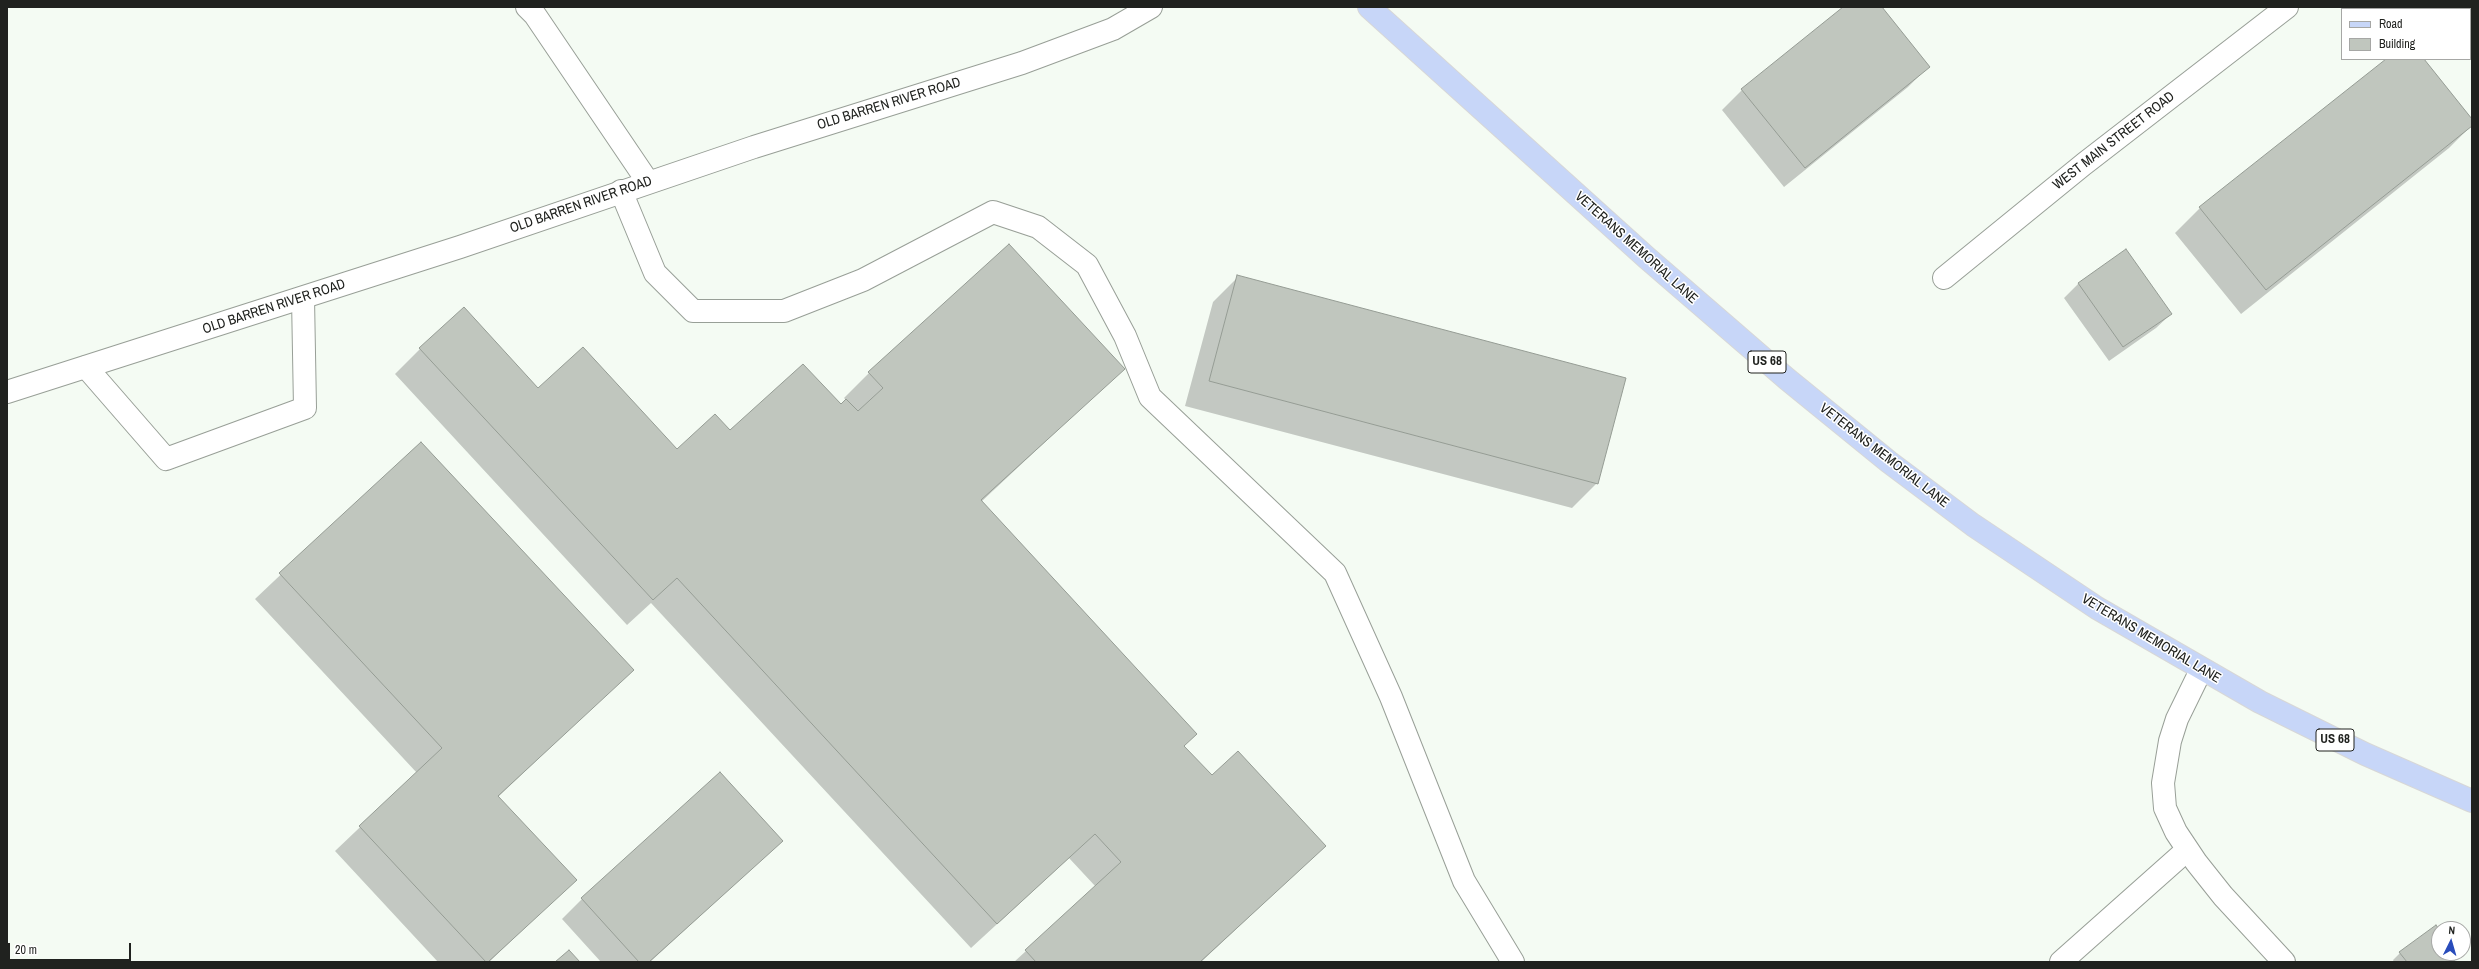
<!DOCTYPE html>
<style>
body{margin:0}
#map{position:relative;width:2479px;height:969px;overflow:hidden;background:#f4fbf3;font-family:"Archivo Narrow",sans-serif}
canvas{display:block}
.frame{position:absolute;inset:0;border:8px solid #20221f;pointer-events:none}
.legend{position:absolute;left:2341px;top:8px;width:130px;height:52px;box-sizing:border-box;background:#fff;border:1px solid #a6a7a5;margin:0;padding:5px 7px;list-style:none;font-size:12px;color:#20221f}
.legend li{display:flex;align-items:center;gap:8px;height:20px}
.legend b{width:20px;border:1px solid #a6a7a5}
.north{position:absolute;left:2431px;top:921px;width:40px;height:40px;box-sizing:border-box;background:#fff;border:1px solid #a6a7a5;border-radius:50%;rotate:5deg;font-size:11px;font-weight:700;line-height:16px;text-align:center;color:#20221f}
.north::after{content:'';display:block;margin:auto;width:14px;height:18px;background:#294cbb;clip-path:polygon(50% 0,100% 100%,50% 72%,0 100%)}
.scale{position:absolute;left:8px;top:943px;width:123px;height:18px;box-sizing:border-box;border:2px solid #20221f;border-top:0;padding-left:5px;font-size:12px;line-height:14px;white-space:nowrap;color:#20221f;-webkit-text-stroke:3px #fff;paint-order:stroke}
</style>
<div id="map">
<canvas width="2479" height="969"></canvas>
<div class="frame"></div>
<ul class="legend">
<li><b style="height:5px;background:#c7d6f8"></b>Road</li>
<li><b style="height:11px;background:#c0c6be"></b>Building</li>
</ul>
<div class="north">N</div>
<div class="scale">20 m</div>
</div>
<script>
const context = document.querySelector('canvas').getContext('2d');
context.lineJoin = 'round';
function paint(path, color) {
  context.fillStyle = color;
  context.fill(path, 'evenodd');
}
function poly(rows) {
  const path = new Path2D();
  for (const r of rows) {
    path.moveTo(r[0], r[1]);
    for (let i = 2; i < r.length; i += 2) path.lineTo(r[i], r[i + 1]);
  }
  return path;
}
function strokePath(path, color, width, dash) {
  context.strokeStyle = color;
  context.lineWidth = width;
  context.lineCap = dash ? 'butt' : 'round';
  context.setLineDash(dash || []);
  context.stroke(path);
}
function write(font, color, halo, rows, align = 'center') {
  context.font = font + ' "Archivo Narrow",sans-serif';
  context.lineWidth = 3;
  context.setLineDash([]);
  context.textBaseline = 'middle';
  context.strokeStyle = halo;
  context.fillStyle = color;
  for (const [text, x, y, turn = 0] of rows) {
    context.save();
    context.translate(x, y);
    context.rotate((+turn || 0) * Math.PI / 180);
    context.textAlign = isNaN(turn) ? turn : align;
    if (halo) context.strokeText(text, 0, 0);
    context.fillText(text, 0, 0);
    context.restore();
  }
}
const shadow = poly([
 [1844,7,1880,7,1929,66,1908,87,1784,187,1722,110,1742,90],
 [2387,59,2423,59,2472,121,2472,125,2449,148,2241,314,2175,233,2200,208],
 [1008,245,1123,369,981,502,1183,746,1212,776,1325,846,1201,962,1014,962,1096,887,1069,858,971,948,651,603,627,625,395,374,420,349,538,390,677,451,730,432,841,405,846,400,844,398,869,373],
 [2126,250,2171,314,2156,328,2109,361,2064,298,2078,284],
 [1238,277,1597,483,1572,508,1185,406,1213,302],
 [420,443,632,670,498,797,575,880,489,962,438,962,335,851,417,773,255,599],
 [782,841,650,962,601,962,562,919,582,899],
 [2439,930,2439,953,2456,953,2458,956,2453,962,2394,962,2393,960,2400,953]
]);
const building = poly([
 [1843,7,1882,7,1930,67,1805,168,1741,89,1843,7],
 [2386,59,2424,59,2472,119,2472,126,2266,290,2199,207,2386,59],
 [1009,244,1125,369,981,500,1197,734,1184,746,1212,775,1238,751,1326,846,1200,962,1036,962,1025,950,1121,862,1095,834,997,924,677,578,653,600,419,348,464,307,538,388,583,347,677,449,715,414,730,430,803,364,841,404,846,399,858,411,883,388,868,372,1009,244],
 [2126,249,2172,314,2123,347,2078,283,2126,249],
 [1237,275,1626,378,1598,484,1209,381,1237,275],
 [421,442,634,670,498,796,577,880,488,962,486,962,359,826,442,748,279,573,421,442],
 [720,772,783,841,649,962,639,962,581,898,720,772],
 [2436,925,2439,929,2439,953,2457,953,2460,956,2452,962,2407,962,2399,952,2436,925],
 [569,950,580,962,555,962,569,950]
]);
const lane = poly([
 [527,7,535,15,648,182],
 [621,191,655,273,693,311,784,311,863,280,993,212,1038,227,1087,265,1125,336,1150,397,1335,573,1391,697,1464,881,1513,962],
 [86,367,166,459,305,408,303,298],
 [2061,962,2187,850]
]);
const street = poly([
 [1944,278,2084,164,2287,7],
 [7,392,460,247,754,147,1022,63,1113,29,1151,7],
 [2201,670,2177,719,2170,741,2163,783,2165,808,2176,832,2196,862,2223,896,2284,962]
]);
const primary = poly([
 [1369,7,1647,258,1787,379,1889,462,1973,525,2097,608,2260,702,2365,754,2472,801]
]);
const shields = [
 [1767,362,38],
 [2335,740,38]
];
const shieldNames = [
 ["US 68",1767,362],
 ["US 68",2335,740]
];
const streetNames = [
 ["OLD BARREN RIVER ROAD",889,104,-17],
 ["WEST MAIN STREET ROAD",2114,141,-38],
 ["OLD BARREN RIVER ROAD",581,205,-19],
 ["VETERANS MEMORIAL LANE",1636,248,42],
 ["OLD BARREN RIVER ROAD",274,307,-18],
 ["VETERANS MEMORIAL LANE",1884,456,38],
 ["VETERANS MEMORIAL LANE",2151,639,31]
];
paint(shadow, '#0003');
paint(building, '#c0c6be');
strokePath(building, '#959c94', 1);
strokePath(lane, '#989f97', 24);
strokePath(street, '#989f97', 24);
strokePath(primary, '#d7d7d7', 24);
strokePath(lane, '#fff', 22);
strokePath(street, '#fff', 22);
strokePath(primary, '#c7d6f8', 22);
for (const [x, y, w] of shields) {
  const box = new Path2D();
  box.roundRect(x - w / 2, y - 11, w, 22, 3);
  context.fillStyle = '#fff';
  context.fill(box);
  strokePath(box, '#20221f', 1);
}
write('bold 13px', '#20221f', null, shieldNames);
write('14px', '#20221f', '#fff', streetNames);
</script>
